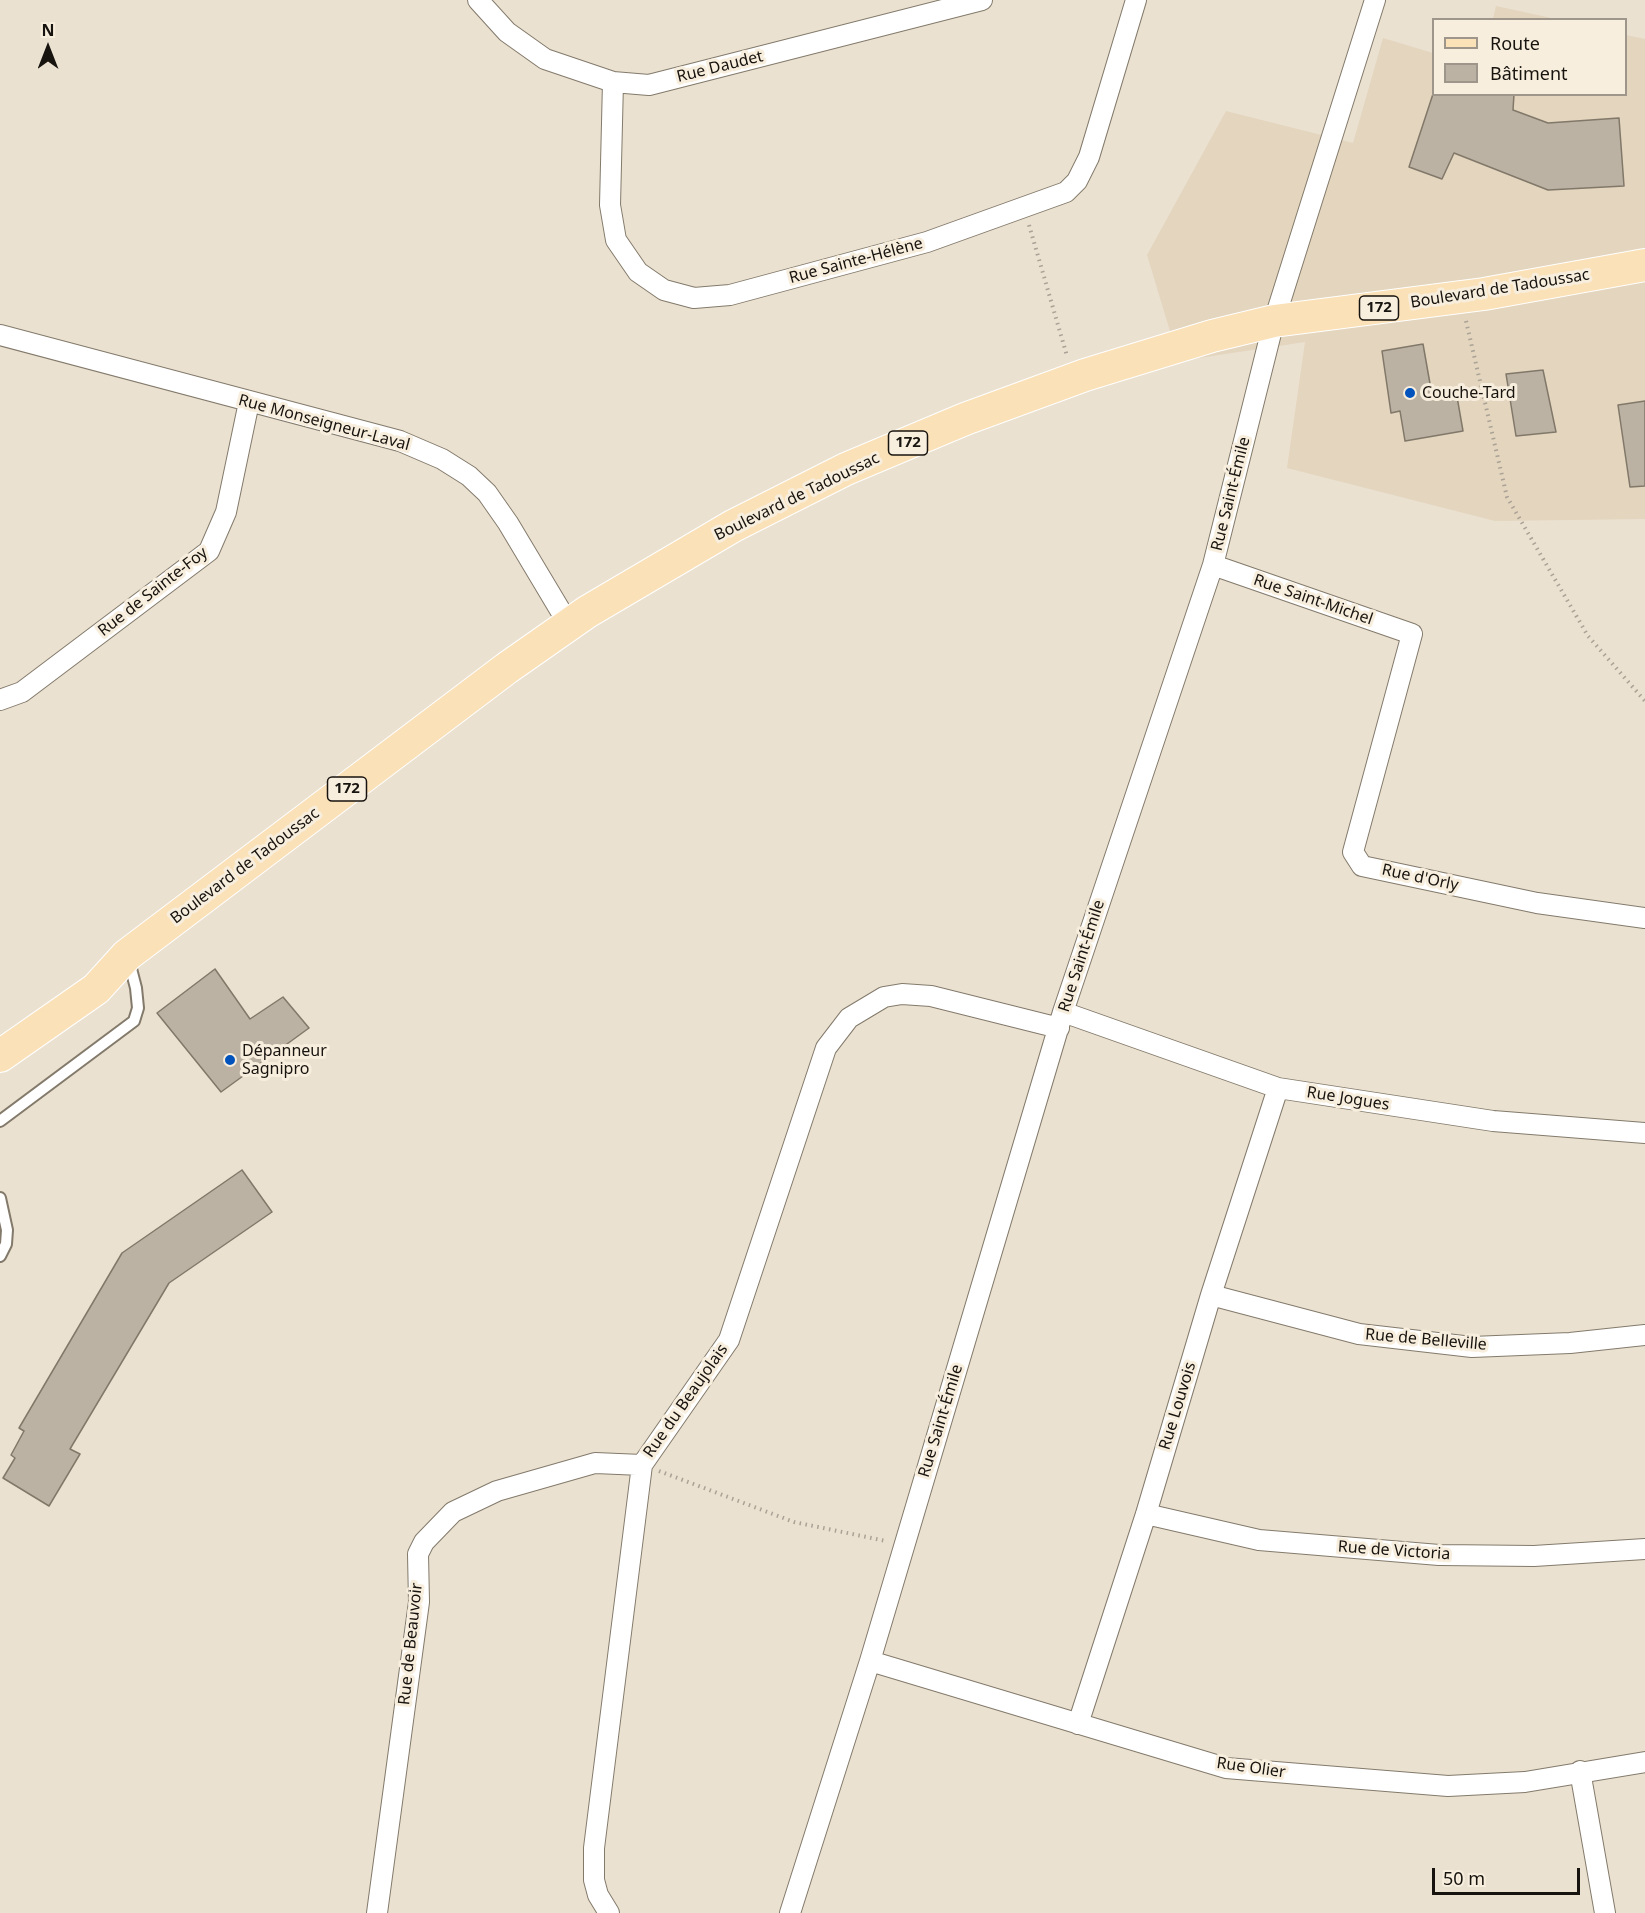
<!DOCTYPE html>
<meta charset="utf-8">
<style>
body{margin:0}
#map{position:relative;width:1645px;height:1913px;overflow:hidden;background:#ebe1d1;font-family:"Noto Sans",sans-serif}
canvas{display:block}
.legend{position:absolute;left:1432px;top:18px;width:195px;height:78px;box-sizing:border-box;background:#f8eede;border:2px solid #9e968b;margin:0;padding:8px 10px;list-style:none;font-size:18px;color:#17130e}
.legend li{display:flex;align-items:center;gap:12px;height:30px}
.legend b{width:30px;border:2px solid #9e968b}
.north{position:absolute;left:18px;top:18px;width:60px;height:60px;-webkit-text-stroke:4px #f8eede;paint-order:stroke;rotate:0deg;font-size:16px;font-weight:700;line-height:24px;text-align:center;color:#17130e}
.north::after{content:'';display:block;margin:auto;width:21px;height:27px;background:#17130e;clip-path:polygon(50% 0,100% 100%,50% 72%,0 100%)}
.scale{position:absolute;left:1432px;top:1868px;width:148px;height:27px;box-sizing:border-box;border:3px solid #17130e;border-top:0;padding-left:8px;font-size:18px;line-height:21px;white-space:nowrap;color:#17130e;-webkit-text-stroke:4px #f8eede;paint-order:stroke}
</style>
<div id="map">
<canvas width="1645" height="1913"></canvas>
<ul class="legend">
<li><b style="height:8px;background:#fbe1b8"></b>Route</li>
<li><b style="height:16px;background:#bcb2a3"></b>Bâtiment</li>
</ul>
<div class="north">N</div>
<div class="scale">50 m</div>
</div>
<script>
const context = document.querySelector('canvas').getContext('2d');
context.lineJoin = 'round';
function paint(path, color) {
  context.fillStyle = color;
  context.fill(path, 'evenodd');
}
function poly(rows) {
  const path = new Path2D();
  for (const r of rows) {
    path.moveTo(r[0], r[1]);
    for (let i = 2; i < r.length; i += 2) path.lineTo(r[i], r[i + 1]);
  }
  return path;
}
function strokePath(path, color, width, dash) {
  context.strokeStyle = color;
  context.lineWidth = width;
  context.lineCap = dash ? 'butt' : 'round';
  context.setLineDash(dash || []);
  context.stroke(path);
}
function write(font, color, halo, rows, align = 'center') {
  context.font = font + ' "Noto Sans",sans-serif';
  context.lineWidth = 6;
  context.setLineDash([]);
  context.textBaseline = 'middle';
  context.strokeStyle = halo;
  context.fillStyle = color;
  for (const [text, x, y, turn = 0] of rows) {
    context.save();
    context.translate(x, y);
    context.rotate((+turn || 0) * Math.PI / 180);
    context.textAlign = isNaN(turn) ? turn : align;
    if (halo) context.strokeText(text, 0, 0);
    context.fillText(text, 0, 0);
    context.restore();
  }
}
const built = poly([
 [1496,6,1556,19,1493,19],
 [1626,35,1645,39,1645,519,1495,521,1287,468,1305,342,1179,361,1147,255,1226,111,1353,143,1383,38,1433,53,1434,94,1626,94]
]);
const building = poly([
 [1433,94,1514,94,1513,110,1548,123,1619,118,1624,186,1548,190,1454,153,1442,179,1409,167,1433,94],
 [1423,344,1432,395,1456,391,1463,431,1405,441,1400,411,1391,413,1382,351,1423,344],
 [1543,370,1556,432,1516,436,1506,374,1543,370],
 [1645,401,1645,486,1630,487,1618,405,1645,401],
 [215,969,250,1019,283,997,309,1028,221,1092,157,1013,215,969],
 [242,1170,272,1212,169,1283,70,1449,80,1454,49,1506,3,1478,15,1458,11,1455,24,1431,19,1428,122,1253,242,1170]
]);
const path = poly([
 [1029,225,1067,356],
 [1466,321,1507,497,1588,636,1645,701],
 [659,1471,794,1522,886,1541]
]);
const lane = poly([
 [0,1121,134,1021,138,1008,136,988,129,961],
 [0,1198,7,1230,6,1244,0,1256]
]);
const street = poly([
 [478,0,507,32,545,59,613,82,649,85,982,0],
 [613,82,610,205,616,240,638,272,664,290,694,298,730,295,927,242,1066,192,1077,181,1089,157,1136,0],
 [0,335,400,441,442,459,469,476,487,493,508,523,569,625],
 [1213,565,1412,634,1353,852,1362,866,1537,903,1645,918],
 [0,700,22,692,209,551,226,512,249,402],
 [1063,1012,1278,1088,1493,1121,1645,1133],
 [1211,1295,1359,1334,1472,1347,1570,1343,1645,1335],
 [1146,1514,1259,1540,1439,1555,1534,1556,1645,1549],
 [870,1661,1226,1768,1448,1786,1525,1782,1645,1762],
 [1078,1724,1146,1514,1211,1295,1278,1088],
 [1580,1771,1605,1913],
 [377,1913,419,1602,418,1554,424,1542,453,1512,497,1491,595,1463,642,1465],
 [609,1913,598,1895,594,1880,594,1848,642,1465,729,1340,826,1048,849,1018,884,997,902,994,931,996,1059,1028],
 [790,1913,870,1661,1063,1012,1213,565,1274,321,1375,0]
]);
const primary = poly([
 [0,1056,96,989,127,955,507,668,587,612,733,526,846,469,965,419,1085,375,1212,336,1274,321,1484,294,1645,265]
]);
const markers = [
 [1410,393,6,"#0053bc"],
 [230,1060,6,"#0053bc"]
];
const shields = [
 [1379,308,39],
 [908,443,39],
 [347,789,39]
];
const shieldNames = [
 ["172",1379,308],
 ["172",908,443],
 ["172",347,789]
];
const streetNames = [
 ["Rue Daudet",720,67,-14],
 ["Rue Sainte-Hélène",856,261,-15],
 ["Boulevard de Tadoussac",1500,289,-9],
 ["Rue Monseigneur-Laval",324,423,15],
 ["Rue Saint-Émile",1231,494,-76],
 ["Boulevard de Tadoussac",797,497,-26],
 ["Rue de Sainte-Foy",153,592,-38],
 ["Rue Saint-Michel",1313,600,19],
 ["Boulevard de Tadoussac",245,866,-37],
 ["Rue d'Orly",1420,878,12],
 ["Rue Saint-Émile",1082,956,-72],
 ["Rue Jogues",1348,1099,9],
 ["Rue de Belleville",1426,1340,5],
 ["Rue du Beaujolais",686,1401,-55],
 ["Rue Louvois",1178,1406,-73],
 ["Rue Saint-Émile",941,1421,-73],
 ["Rue de Victoria",1394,1551,4],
 ["Rue de Beauvoir",411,1644,-84],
 ["Rue Olier",1251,1768,8]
];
const poiNames = [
 ["Couche-Tard",1422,393],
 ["Dépanneur",242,1051],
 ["Sagnipro",242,1069]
];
paint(built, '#e3d5be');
paint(building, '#bcb2a3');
strokePath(building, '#817869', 1.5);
strokePath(lane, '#837a6b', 14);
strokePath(street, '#837a6b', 22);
strokePath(primary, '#fff', 34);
strokePath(path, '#aaa295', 4, [1.5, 4.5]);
strokePath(lane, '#fff', 10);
strokePath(street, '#fff', 20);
strokePath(primary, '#fbe1b8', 32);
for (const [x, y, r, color] of markers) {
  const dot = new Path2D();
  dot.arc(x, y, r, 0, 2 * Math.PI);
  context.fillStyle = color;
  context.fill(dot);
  strokePath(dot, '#f8eede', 2);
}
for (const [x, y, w] of shields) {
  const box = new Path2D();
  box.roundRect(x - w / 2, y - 12, w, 24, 4.5);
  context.fillStyle = '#f8eede';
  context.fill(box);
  strokePath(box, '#17130e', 1.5);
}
write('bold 15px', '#17130e', null, shieldNames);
write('16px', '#17130e', '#f8eede', streetNames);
write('16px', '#17130e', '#f8eede', poiNames, 'left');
</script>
